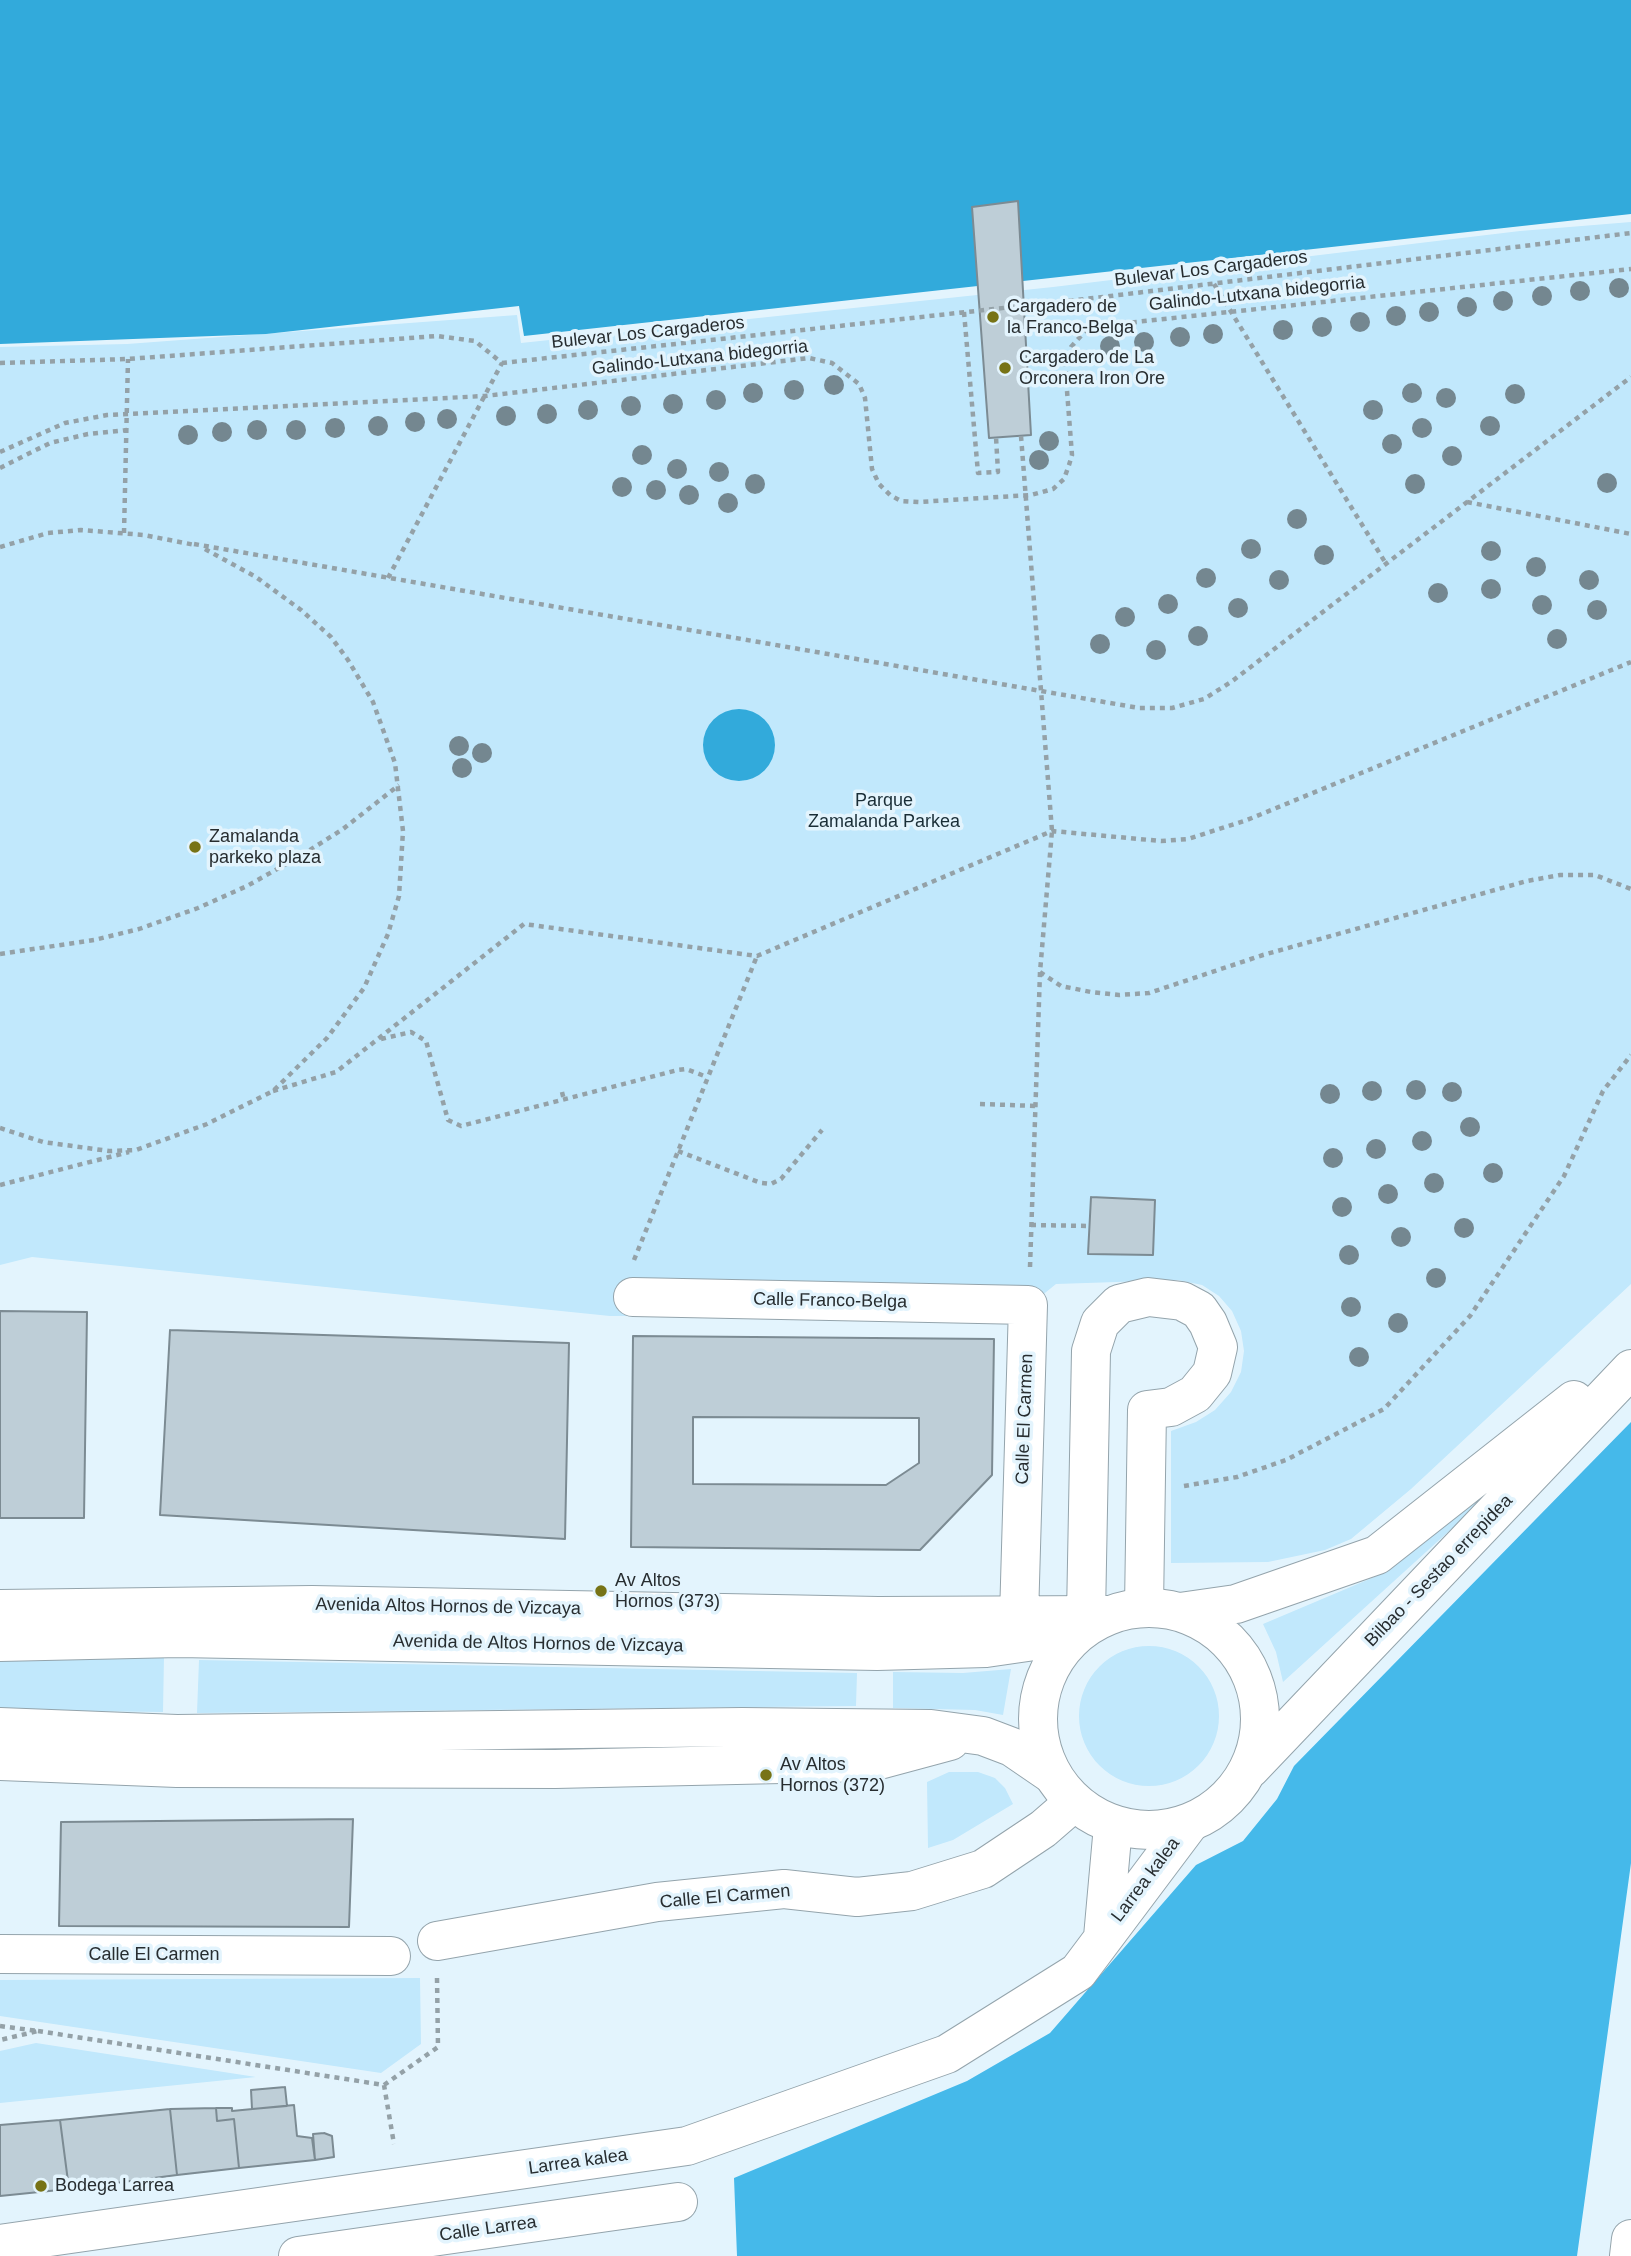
<!DOCTYPE html>
<style>
body{margin:0}
canvas{display:block;background:#e3f4fd}
</style>
<canvas width="1631" height="2256"></canvas>
<script>
const context = document.querySelector('canvas').getContext('2d');
context.lineJoin = 'round';
function paint(path, color) {
  context.fillStyle = color;
  context.fill(path, 'evenodd');
}
function poly(rows) {
  const path = new Path2D();
  for (const r of rows) {
    if (r.length === 3) {
      path.moveTo(r[0] + r[2], r[1]);
      path.arc(r[0], r[1], r[2], 0, 2 * Math.PI);
      continue;
    }
    path.moveTo(r[0], r[1]);
    for (let i = 2; i < r.length; i += 2) path.lineTo(r[i], r[i + 1]);
  }
  return path;
}
function strokePath(path, color, width, dash) {
  context.strokeStyle = color;
  context.lineWidth = width;
  context.lineCap = dash ? 'butt' : 'round';
  context.setLineDash(dash || []);
  context.stroke(path);
}
function write(font, color, halo, rows, align = 'center') {
  context.font = font + ' Arial,sans-serif';
  context.lineWidth = 7;
  context.setLineDash([]);
  context.textBaseline = 'middle';
  context.strokeStyle = halo;
  context.fillStyle = color;
  for (const [text, x, y, turn = 0] of rows) {
    context.save();
    context.translate(x, y);
    context.rotate((+turn || 0) * Math.PI / 180);
    context.textAlign = isNaN(turn) ? turn : align;
    if (halo) context.strokeText(text, 0, 0);
    context.fillText(text, 0, 0);
    context.restore();
  }
}
const green = poly([
 [1631,222,1631,1284,1411,1489,1351,1539,1325,1550,1268,1562,1171,1563,1171,1431,1196,1422,1215,1410,1231,1392,1241,1372,1244,1351,1241,1331,1232,1311,1219,1296,1202,1285,1178,1280,1056,1284,1019,1314,610,1316,32,1257,0,1265,0,347,127,344,517,315,521,343,1053,287,1520,231],
 [1558,1432,1283,1682,1276,1652,1263,1624,1379,1575],
 [1149,1716,70],
 [164,1656,163,1712,0,1710,0,1657],
 [199,1660,857,1673,856,1706,197,1713],
 [1011,1669,1003,1715,975,1710,893,1708,893,1672,963,1673],
 [949,1772,978,1772,995,1778,1005,1788,1013,1804,953,1840,928,1848,927,1782],
 [420,1978,421,2044,381,2073,0,2016,0,1980],
 [36,2043,256,2077,0,2103,0,2051]
]);
const forest = poly([
 [1631,1422,1631,1863,1577,2256,737,2256,734,2178,967,2081,1050,2033,1196,1865,1243,1841,1277,1799,1294,1766]
]);
const water = poly([
 [0,0,1631,0,1631,214,524,336,519,306,266,334,0,344],
 [739,745,36]
]);
const building = poly([
 [1018,201,1031,435,989,438,972,207,1018,201],
 [1091,1197,1155,1200,1153,1255,1088,1254,1091,1197],
 [0,1311,87,1312,84,1518,0,1518,0,1311],
 [170,1330,569,1343,565,1539,160,1515,170,1330],
 [633,1336,994,1339,992,1475,920,1550,631,1547,633,1336],
 [693,1417,919,1418,919,1463,886,1485,693,1484,693,1417],
 [353,1819,349,1927,59,1926,61,1822,353,1819],
 [285,2087,287,2106,252,2109,251,2090,285,2087],
 [294,2105,297,2136,312,2138,315,2160,239,2168,234,2119,217,2121,216,2108,232,2108,232,2111,294,2105],
 [216,2108,217,2121,234,2119,239,2168,177,2175,170,2109,216,2108],
 [170,2109,177,2175,69,2189,60,2120,170,2109],
 [60,2120,69,2189,0,2196,0,2125,60,2120],
 [324,2133,332,2136,334,2157,315,2160,313,2134,324,2133]
]);
const path = poly([
 [1214,284,1385,562],
 [964,312,978,473,998,472,996,437],
 [0,363,128,359,437,336,475,341,502,363],
 [502,363,1094,298,1631,233],
 [0,452,65,423,107,415,485,396,809,358,832,363,859,384,865,398,872,469,879,484,890,495,901,501,919,502,1031,495,1053,489,1064,479,1069,465,1072,455,1065,365,1071,347,1089,327,1631,269],
 [0,468,50,443,88,434,127,430],
 [1467,502,1631,534],
 [124,533,128,359],
 [194,544,1139,708,1172,708,1204,699,1231,682,1631,377],
 [0,547,48,533,81,530,144,535,195,545],
 [388,578,502,363],
 [0,954,94,940,139,929,198,908,247,886,302,855,343,829,399,785],
 [1040,972,1061,986,1091,992,1119,995,1149,993,1263,955,1527,881,1560,875,1595,875,1631,889],
 [381,1039,411,1032,426,1041,448,1120,461,1126,678,1070,686,1069,707,1077],
 [273,1091,336,1072,524,924,757,956,1052,831,1161,841,1188,839,1247,820,1631,662],
 [562,1092,564,1100],
 [980,1104,1038,1106],
 [0,1128,43,1142,109,1151,136,1150,207,1124,273,1091,327,1038,364,988,388,934,399,896,403,831,395,763,373,702,348,660,331,637,301,610,256,577,203,548],
 [678,1151,761,1183,771,1184,781,1179,822,1130],
 [0,1185,129,1152],
 [1031,1225,1090,1226],
 [634,1260,757,956],
 [1030,1267,1040,972,1052,831],
 [1184,1486,1237,1477,1286,1460,1384,1409,1470,1316,1564,1176,1603,1091,1631,1055],
 [0,2026,38,2031,0,2040],
 [38,2031,384,2085,394,2144],
 [384,2085,438,2047,437,1977]
]);
const minor = poly([
 [633,1297,1028,1305,1019,1617],
 [0,1609,312,1605,878,1616,1107,1615],
 [1086,1615,1091,1351,1100,1323,1119,1304,1148,1297,1182,1301,1199,1310,1208,1323,1218,1347,1212,1373,1195,1394,1171,1407,1147,1410,1144,1607],
 [0,1642,179,1638,877,1651,986,1648,1062,1637],
 [0,1727,177,1734,742,1727,931,1729,983,1736,1012,1747,1050,1773],
 [0,1761,177,1768,555,1769,872,1762,950,1741],
 [1103,1937,1113,1826],
 [437,1941,657,1902,784,1889,857,1897,912,1891,983,1869,1043,1829,1073,1803],
 [0,1954,391,1956],
 [0,2244,687,2146,947,2054,1078,1972,1189,1824],
 [298,2256,678,2202]
]);
const major = poly([
 [1149,1719,111],
 [1180,1612,1236,1604,1377,1555,1574,1400],
 [1250,1769,1631,1369]
]);
const highway = poly([
 [1629,2256,1631,2239]
]);
const pathBridge = poly([
 [1021,436,1052,831]
]);
const trees = [
 [1619,288],
 [1580,291],
 [1542,296],
 [1503,301],
 [1467,307],
 [1429,312],
 [1396,316],
 [1360,322],
 [1322,327],
 [1283,330],
 [1213,334],
 [1180,337],
 [1144,342],
 [1110,346],
 [834,385],
 [794,390],
 [753,393],
 [1412,393],
 [1515,394],
 [1446,398],
 [716,400],
 [673,404],
 [631,406],
 [588,410],
 [1373,410],
 [547,414],
 [506,416],
 [447,419],
 [415,422],
 [378,426],
 [1490,426],
 [335,428],
 [1422,428],
 [257,430],
 [296,430],
 [222,432],
 [188,435],
 [1049,441],
 [1392,444],
 [642,455],
 [1452,456],
 [1039,460],
 [677,469],
 [719,472],
 [1607,483],
 [755,484],
 [1415,484],
 [622,487],
 [656,490],
 [689,495],
 [728,503],
 [1297,519],
 [1251,549],
 [1491,551],
 [1324,555],
 [1536,567],
 [1206,578],
 [1279,580],
 [1589,580],
 [1491,589],
 [1438,593],
 [1168,604],
 [1542,605],
 [1238,608],
 [1597,610],
 [1125,617],
 [1198,636],
 [1557,639],
 [1100,644],
 [1156,650],
 [459,746],
 [482,753],
 [462,768],
 [1416,1090],
 [1372,1091],
 [1452,1092],
 [1330,1094],
 [1470,1127],
 [1422,1141],
 [1376,1149],
 [1333,1158],
 [1493,1173],
 [1434,1183],
 [1388,1194],
 [1342,1207],
 [1464,1228],
 [1401,1237],
 [1349,1255],
 [1436,1278],
 [1351,1307],
 [1398,1323],
 [1359,1357]
];
const markers = [
 [993,317,7,"#777316"],
 [1005,368,7,"#777316"],
 [195,847,7,"#777316"],
 [601,1591,7,"#777316"],
 [766,1775,7,"#777316"],
 [41,2186,7,"#777316"]
];
const streetNames = [
 ["Bulevar Los Cargaderos",1211,269,-7],
 ["Galindo-Lutxana bidegorria",1257,294,-6],
 ["Bulevar Los Cargaderos",648,333,-6],
 ["Galindo-Lutxana bidegorria",700,358,-6],
 ["Calle Franco-Belga",830,1301,1],
 ["Calle El Carmen",1025,1419,-88],
 ["Bilbao - Sestao errepidea",1439,1571,-46],
 ["Avenida Altos Hornos de Vizcaya",448,1607,1],
 ["Avenida de Altos Hornos de Vizcaya",538,1644,1],
 ["Larrea kalea",1146,1880,-53],
 ["Calle El Carmen",725,1897,-5],
 ["Calle El Carmen",154,1955],
 ["Larrea kalea",578,2162,-8],
 ["Calle Larrea",488,2229,-8]
];
const poiNames = [
 ["Cargadero de",1007,307],
 ["la Franco-Belga",1007,328],
 ["Cargadero de La",1019,358],
 ["Orconera Iron Ore",1019,379],
 ["Zamalanda",209,837],
 ["parkeko plaza",209,858],
 ["Av Altos",615,1581],
 ["Hornos (373)",615,1602],
 ["Av Altos",780,1765],
 ["Hornos (372)",780,1786],
 ["Bodega Larrea",55,2186]
];
const parkNames = [
 ["Parque",884,801],
 ["Zamalanda Parkea",884,822]
];
paint(green, '#c1e8fc');
paint(forest, '#45b9ea');
paint(water, '#32aadb');
paint(building, '#beced7');
strokePath(building, '#7c8b93', 2);
strokePath(minor, '#94a4ac', 40);
strokePath(major, '#94a4ac', 40);
strokePath(highway, '#94a4ac', 40);
strokePath(path, '#94a1a7', 4.5, [5, 5]);
strokePath(minor, '#fff', 38);
strokePath(major, '#fff', 38);
strokePath(highway, '#fff', 38);
strokePath(pathBridge, '#94a1a7', 4.5, [5, 5]);
context.fillStyle = '#748790';
for (const [x, y] of trees) {
  context.beginPath();
  context.arc(x, y, 10, 0, 2 * Math.PI);
  context.fill();
}
for (const [x, y, r, color] of markers) {
  const dot = new Path2D();
  dot.arc(x, y, r, 0, 2 * Math.PI);
  context.fillStyle = color;
  context.fill(dot);
  strokePath(dot, '#e3f4fd', 2.5);
}
write('18px', '#272d30', '#e3f4fd', streetNames);
write('18px', '#272d30', '#e3f4fd', poiNames, 'left');
write('18px', '#1a2e37', '#e3f4fd', parkNames);
</script>
